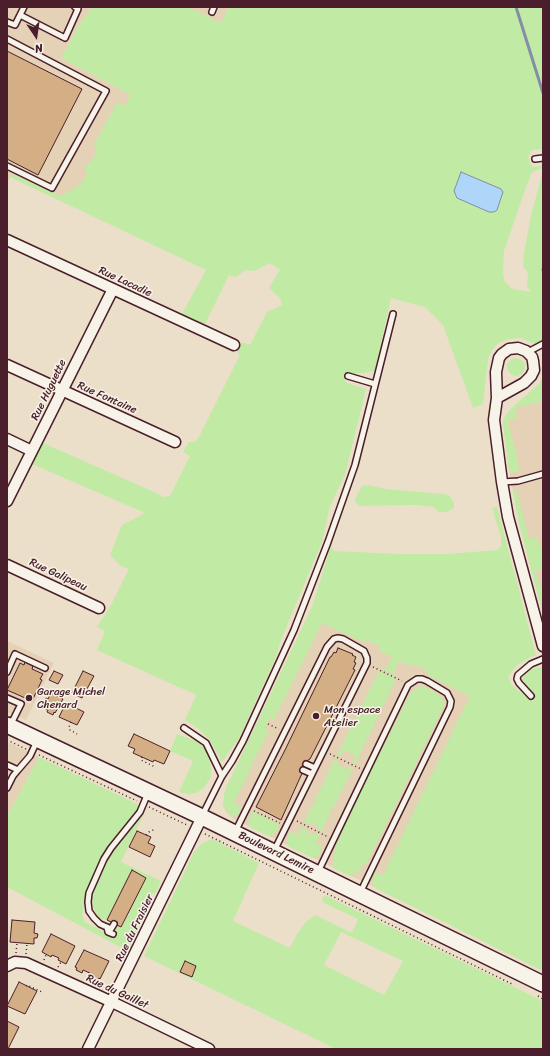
<!DOCTYPE html>
<style>
body{margin:0}
#map{position:relative;width:550px;height:1056px;overflow:hidden;background:#ecdfca;font-family:Sriracha,sans-serif}
canvas{display:block}
.frame{position:absolute;inset:0;border:8px solid #4a1f2b;pointer-events:none}
.north{position:absolute;left:16px;top:16px;width:40px;height:40px;-webkit-text-stroke:3px #f7f3e8;paint-order:stroke;rotate:167deg;font-size:11px;font-weight:700;line-height:16px;text-align:center;color:#4a1f2b}
.north::after{content:'';display:block;margin:auto;width:14px;height:18px;background:#4a1f2b;clip-path:polygon(50% 0,100% 100%,50% 72%,0 100%)}
</style>
<div id="map">
<canvas width="550" height="1056"></canvas>
<div class="frame"></div>
<div class="north">N</div>
</div>
<script>
const context = document.querySelector('canvas').getContext('2d');
context.lineJoin = 'round';
function paint(path, color) {
  context.fillStyle = color;
  context.fill(path, 'evenodd');
}
function poly(rows) {
  const path = new Path2D();
  for (const r of rows) {
    if (r.length === 3) {
      path.moveTo(r[0] + r[2], r[1]);
      path.arc(r[0], r[1], r[2], 0, 2 * Math.PI);
      continue;
    }
    path.moveTo(r[0], r[1]);
    for (let i = 2; i < r.length; i += 2) path.lineTo(r[i], r[i + 1]);
  }
  return path;
}
function strokePath(path, color, width, dash) {
  context.strokeStyle = color;
  context.lineWidth = width;
  context.lineCap = dash ? 'butt' : 'round';
  context.setLineDash(dash || []);
  context.stroke(path);
}
function write(font, color, halo, rows, align = 'center') {
  context.font = font + ' Sriracha,sans-serif';
  context.lineWidth = 3;
  context.setLineDash([]);
  context.textBaseline = 'middle';
  context.strokeStyle = halo;
  context.fillStyle = color;
  for (const [text, x, y, turn = 0] of rows) {
    context.save();
    context.translate(x, y);
    context.rotate((+turn || 0) * Math.PI / 180);
    context.textAlign = isNaN(turn) ? turn : align;
    if (halo) context.strokeText(text, 0, 0);
    context.fillText(text, 0, 0);
    context.restore();
  }
}
const built = poly([
 [7,7,92,7,78,27,61,58,131,95,132,100,69,205,10,177,7,183],
 [189,7,229,7,221,23],
 [543,378,543,614,519,523,509,470,503,422,507,413,538,385],
 [312,607,479,689,380,890,234,819,226,812,223,805,225,790],
 [7,641,54,663,26,720,7,712],
 [7,742,39,757,7,817]
]);
const green = poly([
 [92,7,189,7,221,23,229,7,543,7,543,149,532,150,528,157,531,165,534,167,543,165,543,168,532,172,525,190,504,251,503,274,505,282,513,289,531,292,527,286,528,272,523,267,524,253,531,215,543,171,543,340,535,344,521,338,509,339,498,343,492,350,488,359,483,404,473,408,443,325,425,307,391,298,375,370,365,373,349,373,344,375,344,379,347,383,366,389,345,475,330,506,322,542,281,640,276,657,239,738,222,762,210,740,199,729,185,720,196,695,97,650,105,631,97,627,111,605,129,569,121,566,110,555,122,525,145,513,32,464,43,443,161,495,162,497,170,496,190,456,183,452,189,442,195,442,200,435,240,355,237,353,242,342,250,345,267,312,282,305,280,298,269,288,280,270,270,263,254,271,246,270,235,277,229,275,205,324,182,314,206,270,10,177,12,174,61,196,76,187,83,181,87,173,84,166,91,162,97,151,94,145,117,102,125,106,131,95,61,58,78,27],
 [516,367,9],
 [543,378,543,401,515,408,517,418,508,420,519,467,517,472,511,473,509,470,504,432,503,422,504,418,512,408,538,385],
 [368,485,386,489,444,494,450,496,454,503,454,508,447,512,438,512,434,507,418,505,360,506,356,503,355,499,362,486],
 [514,490,517,492,529,539,537,537,540,548,543,547,543,568,535,572,543,591,543,614,519,523,513,492],
 [497,507,536,655,529,658,516,666,508,677,512,685,527,698,533,701,535,697,533,692,522,680,525,675,531,669,541,667,543,669,543,971,375,888,372,883,375,872,383,875,470,696,427,675,428,671,414,664,412,667,399,661,393,674,398,676,397,677,380,669,380,668,386,670,392,657,379,651,381,647,366,640,365,643,322,623,274,720,270,718,265,729,269,731,254,761,252,760,251,762,253,764,234,803,241,807,239,812,237,815,231,817,223,805,225,790,312,607,331,546,334,551,399,554,447,554,498,550,501,545,501,537,492,508],
 [379,671,396,679,355,764,352,763,355,755,344,750,340,757,337,755],
 [421,686,425,687,437,693,445,702,444,706,367,863,363,863,362,868,354,874,350,876,333,868,335,847,345,822,411,692],
 [177,734,196,741,204,747,209,757,211,768,211,777,204,788,196,793,188,794,179,792,193,761,170,751],
 [39,757,139,805,138,810,109,848,99,863,85,900,82,915,85,922,101,930,104,933,113,939,117,933,113,930,116,925,122,927,146,878,132,871,107,920,99,918,94,910,92,900,94,888,99,872,117,843,146,809,121,862,161,881,155,894,153,893,151,896,153,898,130,945,126,944,124,949,7,887,7,817],
 [335,759,338,761,337,764,348,770,350,766,353,768,333,809,331,808,330,810,331,811,322,831,317,829,318,826,311,823,309,825,304,823,314,802,316,803,317,801,315,800],
 [252,811,280,825,276,832,269,836,251,828,248,822],
 [302,826,307,829,306,832,313,835,315,832,320,834,316,843,323,847,318,856,313,858,289,847,287,841,290,831,298,835],
 [212,839,259,863,233,921,290,948,297,934,305,923,315,915,352,933,358,919,322,902,324,895,543,1001,543,1049,336,1049,144,956,194,852,201,844],
 [341,932,403,961,384,995,324,965]
]);
const water = poly([
 [461,172,501,189,503,192,497,210,494,212,489,212,457,198,454,191,461,172]
]);
const stream = poly([
 [516,7,543,93],
 [543,269,543,270]
]);
const building = poly([
 [7,51,82,89,38,175,7,159,7,51],
 [338,648,353,654,352,655,356,657,354,662,356,663,353,669,355,670,310,759,308,760,281,820,256,807,286,748,330,657,331,657,334,652,336,653,338,648],
 [25,662,33,666,32,669,43,674,40,679,42,680,32,701,7,690,20,663,24,665,25,662],
 [54,671,63,675,58,684,49,680,54,671],
 [83,671,94,676,82,698,72,693,83,671],
 [51,693,63,699,55,713,54,712,53,715,47,712,48,710,44,708,46,703,44,702,46,698,48,699,51,693],
 [66,703,84,712,77,725,59,717,66,703],
 [134,734,170,751,164,764,154,760,153,762,133,753,135,749,128,746,134,734],
 [137,831,151,837,148,843,155,846,150,857,129,847,137,831],
 [132,870,146,878,121,927,107,920,132,870],
 [12,920,35,922,34,933,38,934,37,938,34,938,34,944,10,942,12,920],
 [51,934,75,946,66,964,58,960,59,958,52,955,51,957,42,952,51,934],
 [84,950,109,961,100,979,99,978,98,980,93,978,94,975,83,970,82,973,76,970,77,968,75,967,84,950],
 [185,961,196,966,192,977,180,972,185,961],
 [19,982,37,991,25,1014,7,1006,19,982],
 [7,1021,19,1027,8,1049,7,1049,7,1021]
]);
const path = poly([
 [373,667,402,681],
 [39,706,45,709],
 [71,722,69,727,70,730,77,734],
 [268,724,279,729],
 [7,740,26,749],
 [330,754,361,769],
 [39,755,137,801],
 [142,757,141,760,155,767],
 [149,807,187,825],
 [254,811,280,823],
 [297,821,328,837],
 [205,834,514,985],
 [146,835,149,832,155,829],
 [16,953,17,943],
 [26,954,27,944],
 [44,960,46,955],
 [58,967,61,962],
 [26,986,27,985,42,992],
 [538,996,543,999]
]);
const service = poly([
 [212,12,214,7],
 [20,15,65,38,78,9,75,7],
 [7,22,15,25,24,7],
 [7,39,106,91,52,188,7,166],
 [535,159,543,158],
 [528,352,543,344],
 [348,376,375,384],
 [502,482,518,481,543,474],
 [7,672,15,654,45,668],
 [531,696,519,683,517,679,518,675,531,664,543,659],
 [7,698,21,704,10,726],
 [184,728,206,743,222,776],
 [306,764,315,768],
 [7,765,18,770,30,756,37,741],
 [303,770,312,774],
 [7,788,13,776,18,770],
 [202,816,222,776,232,761,243,741,294,630,328,542,355,465,393,314],
 [235,832,327,647,334,639,338,638,343,639,364,651,367,658,367,663,274,851],
 [318,872,408,685,417,679,422,679,427,681,447,693,451,701,450,707,360,893],
 [114,924,111,929,100,924,94,918,89,911,88,902,89,893,104,859,111,848,140,812,148,793],
 [107,927,108,932,113,934]
]);
const minor = poly([
 [7,240,234,345],
 [7,365,175,442],
 [497,398,524,383,531,376,534,370,533,361,532,357,526,351,518,348,509,349,502,354,499,358,496,372,497,398,494,420,502,482,508,517,543,646],
 [7,439,32,451],
 [7,501,113,289],
 [7,565,99,608],
 [7,966,15,962,26,963,112,1002,209,1049],
 [88,1049,202,817]
]);
const secondary = poly([
 [7,725,202,817,543,984]
]);
const markers = [
 [29,698,4,"#4a1f2b"],
 [316,716,4,"#4a1f2b"]
];
const streetNames = [
 ["Rue Lacadie",125,282,25],
 ["Rue Huguette",49,390,-64],
 ["Rue Fontaine",107,398,24],
 ["Rue Galipeau",58,575,25],
 ["Boulevard Lemire",276,853,26],
 ["Rue du Fraisier",135,928,-64],
 ["Rue du Gaillet",117,992,25]
];
const poiNames = [
 ["Garage Michel",37,692],
 ["Chenard",37,705],
 ["Mon espace",324,710],
 ["Atelier",324,723]
];
paint(built, '#e5d1b5');
paint(green, '#c1eaa5');
paint(water, '#aed6f8');
strokePath(water, '#868da6', 1);
strokePath(stream, '#868da6', 3);
paint(building, '#d4af85');
strokePath(building, '#4a1f2b', 1);
strokePath(service, '#4a1f2b', 8);
strokePath(minor, '#4a1f2b', 13);
strokePath(secondary, '#4a1f2b', 18);
strokePath(path, '#4a1f2b', 1.5, [1, 3]);
strokePath(service, '#f7f3e8', 5);
strokePath(minor, '#f7f3e8', 10);
strokePath(secondary, '#f7f3e8', 15);
for (const [x, y, r, color] of markers) {
  const dot = new Path2D();
  dot.arc(x, y, r, 0, 2 * Math.PI);
  context.fillStyle = color;
  context.fill(dot);
  strokePath(dot, '#f7f3e8', 1.5);
}
write('11px', '#4a1f2b', '#f7f3e8', streetNames);
write('11px', '#4a1f2b', '#f7f3e8', poiNames, 'left');
</script>
